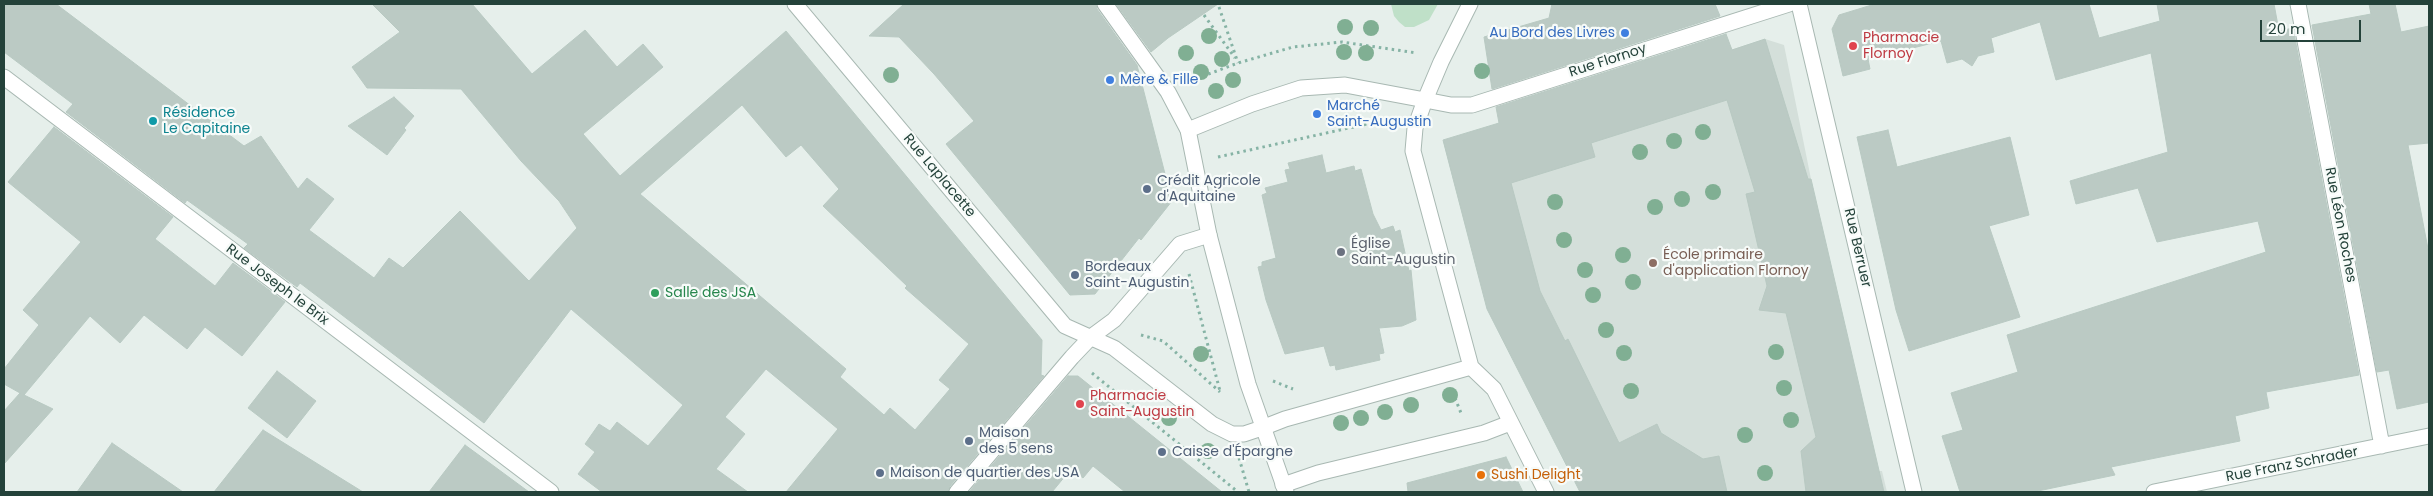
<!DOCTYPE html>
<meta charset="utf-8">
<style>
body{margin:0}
#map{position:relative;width:2433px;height:496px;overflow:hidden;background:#e6efeb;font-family:Poppins,sans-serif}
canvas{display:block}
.frame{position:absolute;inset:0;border:5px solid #24423a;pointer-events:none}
.scale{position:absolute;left:2260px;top:20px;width:101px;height:22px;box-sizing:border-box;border:2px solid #24423a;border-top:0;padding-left:6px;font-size:15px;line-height:18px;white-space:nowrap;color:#24423a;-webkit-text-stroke:4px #f7fbf9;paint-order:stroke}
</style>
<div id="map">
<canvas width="2433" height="496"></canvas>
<div class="frame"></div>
<div class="scale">20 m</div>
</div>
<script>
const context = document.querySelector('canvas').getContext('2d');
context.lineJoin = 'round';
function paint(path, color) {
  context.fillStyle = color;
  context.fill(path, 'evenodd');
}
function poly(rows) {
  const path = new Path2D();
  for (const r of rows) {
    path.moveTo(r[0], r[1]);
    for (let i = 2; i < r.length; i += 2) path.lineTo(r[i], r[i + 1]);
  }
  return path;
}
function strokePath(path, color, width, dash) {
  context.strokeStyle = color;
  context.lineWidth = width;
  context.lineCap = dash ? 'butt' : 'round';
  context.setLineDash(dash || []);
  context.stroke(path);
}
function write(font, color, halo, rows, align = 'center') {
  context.font = font + ' Poppins,sans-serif';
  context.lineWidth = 4.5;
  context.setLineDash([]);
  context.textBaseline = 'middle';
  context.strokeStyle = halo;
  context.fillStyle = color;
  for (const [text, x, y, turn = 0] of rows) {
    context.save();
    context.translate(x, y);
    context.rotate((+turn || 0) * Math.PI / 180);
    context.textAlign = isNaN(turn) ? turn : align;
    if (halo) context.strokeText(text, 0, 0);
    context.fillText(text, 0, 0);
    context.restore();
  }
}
const built = poly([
 [1765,39,1784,45,1811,179,1879,471,1882,471,1887,492,1580,492,1487,309,1443,141]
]);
const green = poly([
 [1391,4,1438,4,1429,20,1414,27,1405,27,1399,22,1394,16]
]);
const building = poly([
 [4,4,56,4,244,146,261,136,298,189,307,178,334,199,309,230,374,278,389,258,403,268,460,211,529,281,577,228,559,201,521,161,461,89,367,88,352,67,400,32,372,4,472,4,532,74,585,30,617,67,643,44,663,67,583,134,620,176,786,31,1042,340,1041,375,1044,376,950,486,948,492,786,492,838,429,766,369,725,417,745,434,716,469,748,492,602,492,578,474,595,452,585,444,599,424,610,431,617,422,648,446,683,405,571,309,484,423,300,283,297,287,244,248,248,244,187,200,185,203,66,112,73,104,4,52,4,4],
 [742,105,786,157,801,145,839,189,823,206,907,286,905,288,969,344,939,380,950,389,915,430,890,408,884,415,840,377,846,369,640,194,742,105],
 [904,4,1096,4,1097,9,1137,65,1172,201,1141,240,1139,238,1095,294,1070,295,946,144,974,121,934,74,899,37,869,36,904,4],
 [1116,4,1218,4,1168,38,1151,52,1116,4],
 [1552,4,1715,4,1720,16,1492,89,1484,37,1549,18,1552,4],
 [1875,4,2089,4,2099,38,2160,21,2157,4,2274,4,2279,31,2293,28,2359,375,2266,392,2269,408,2235,416,2240,441,2111,467,2115,475,2033,492,1960,492,1942,436,1963,430,1951,393,2018,372,2007,335,2266,252,2258,221,2157,242,2138,188,2076,204,2070,181,2168,152,2151,53,2056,80,2040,22,1991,38,1994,52,1978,56,1972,66,1962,59,1947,63,1941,41,1868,59,1870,69,1843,76,1832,29,1839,15,1875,4],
 [2369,4,2395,4,2401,32,2429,26,2429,143,2408,145,2429,254,2429,402,2397,409,2389,370,2377,372,2312,25,2371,14,2369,4],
 [1726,34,1732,50,1765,39,1808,179,1811,179,1884,492,1806,492,1801,451,1816,437,1786,313,1759,310,1767,286,1746,194,1755,192,1727,100,1591,143,1595,157,1511,183,1540,291,1565,341,1568,339,1619,443,1657,424,1661,433,1703,459,1719,456,1727,492,1580,492,1487,309,1443,140,1499,123,1496,107,1726,34],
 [394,97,414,116,404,128,406,130,387,155,348,126,394,97],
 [54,127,173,217,155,239,215,286,233,263,285,302,242,356,205,327,187,349,144,315,120,343,90,316,24,395,53,409,4,464,4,411,20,393,4,384,4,369,39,325,23,310,81,242,8,182,54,127],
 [1888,130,1897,167,2010,137,2029,215,1989,226,2020,317,1909,351,1896,310,1857,137,1888,130],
 [1322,155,1326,173,1354,166,1355,171,1361,169,1373,214,1381,230,1393,226,1395,232,1400,230,1409,271,1411,270,1416,320,1402,326,1379,328,1384,353,1379,354,1380,360,1336,370,1335,365,1330,366,1324,346,1285,354,1266,300,1258,267,1262,266,1262,262,1276,258,1262,195,1267,193,1265,188,1288,182,1285,170,1290,169,1288,163,1322,155],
 [277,371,316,401,287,438,248,408,277,371],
 [1068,376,1078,376,1222,492,1125,492,1093,466,1083,478,1071,469,1052,492,969,492,1068,376],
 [263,430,321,466,363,492,214,492,263,430],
 [112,443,183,492,77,492,112,443],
 [465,445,491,464,529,492,429,492,465,445],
 [1506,457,1523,492,1408,492,1407,483,1506,457]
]);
const path = poly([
 [1219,7,1238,63],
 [1204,15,1235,58],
 [1190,81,1238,63,1293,47,1342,42,1417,53],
 [1218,157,1385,120],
 [1189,274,1220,391],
 [1141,335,1163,341,1220,392],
 [1092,373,1238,492],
 [1273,381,1293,389],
 [1455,398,1461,413],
 [1239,458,1249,492]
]);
const pedestrian = poly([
 [1188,130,1252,104,1301,88,1345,85,1425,100]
]);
const minor = poly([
 [1799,4,1914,492],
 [2298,4,2382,446],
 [4,77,551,492],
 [1425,100,1451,105,1472,105,1789,4],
 [1471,367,1494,389,1546,492],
 [1262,428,1285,419,1471,367,1413,151,1415,128,1425,100,1441,62,1470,4],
 [1283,485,1318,473,1484,433,1510,423],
 [957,492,1072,357,1091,337,1114,320,1180,244,1209,235],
 [2154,492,2429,436]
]);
const tertiary = poly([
 [795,4,1065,326,1114,348,1212,424,1232,434,1244,434,1262,428],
 [1105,4,1168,92,1188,130,1209,235,1248,384,1286,492]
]);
const trees = [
 [1345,27],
 [1371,28],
 [1209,36],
 [1344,52],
 [1186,53],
 [1366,53],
 [1222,59],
 [1482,71],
 [1201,72],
 [891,75],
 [1233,80],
 [1216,91],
 [1703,132],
 [1674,141],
 [1640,152],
 [1713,192],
 [1682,199],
 [1555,202],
 [1655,207],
 [1564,240],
 [1623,255],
 [1585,270],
 [1633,282],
 [1593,295],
 [1606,330],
 [1776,352],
 [1624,353],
 [1201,354],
 [1784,388],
 [1631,391],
 [1450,395],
 [1411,405],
 [1385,412],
 [1169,418],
 [1361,418],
 [1791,420],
 [1341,423],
 [1745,435],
 [1208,451],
 [1765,473]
];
const markers = [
 [1625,33,5,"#3f7fe0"],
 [1853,46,5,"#e0444e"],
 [1110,80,5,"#3f7fe0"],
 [1317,114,5,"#3f7fe0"],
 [153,121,5,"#0f9aa8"],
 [1147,189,5,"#5c6f8a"],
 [1341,252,5,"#6b7280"],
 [1653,263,5,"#8d6e63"],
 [1075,275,5,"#5c6f8a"],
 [655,293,5,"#2e9e5b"],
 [1080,404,5,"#e0444e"],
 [969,441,5,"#5c6f8a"],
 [1162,452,5,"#5c6f8a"],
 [880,473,5,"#5c6f8a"],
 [1481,475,5,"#e8710a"]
];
const shopNames = [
 ["Au Bord des Livres",1615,33,"right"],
 ["Mère & Fille",1120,80],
 ["Marché",1327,106],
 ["Saint-Augustin",1327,122]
];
const healthNames = [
 ["Pharmacie",1863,38],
 ["Flornoy",1863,54],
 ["Pharmacie",1090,396],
 ["Saint-Augustin",1090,412]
];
const streetNames = [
 ["Rue Flornoy",1608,61,-18],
 ["Rue Laplacette",939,176,50],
 ["Rue Léon Roches",2340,225,79],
 ["Rue Berruer",1857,248,77],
 ["Rue Joseph le Brix",277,285,37],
 ["Rue Franz Schrader",2292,465,-11]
];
const cultureNames = [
 ["Résidence",163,113],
 ["Le Capitaine",163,129]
];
const serviceNames = [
 ["Crédit Agricole",1157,181],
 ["d'Aquitaine",1157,197],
 ["Bordeaux",1085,267],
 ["Saint-Augustin",1085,283],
 ["Maison",979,433],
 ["des 5 sens",979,449],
 ["Caisse d'Épargne",1172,452],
 ["Maison de quartier des JSA",890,473]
];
const worshipNames = [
 ["Église",1351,244],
 ["Saint-Augustin",1351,260]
];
const educationNames = [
 ["École primaire",1663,255],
 ["d'application Flornoy",1663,271]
];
const leisureNames = [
 ["Salle des JSA",665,293]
];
const foodNames = [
 ["Sushi Delight",1491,475]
];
paint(built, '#d4dfda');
paint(green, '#bfe0c8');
paint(building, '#bbcac4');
strokePath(building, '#b8c9c2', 1);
strokePath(pedestrian, '#a8b8b2', 17);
strokePath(minor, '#a8b8b2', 17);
strokePath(tertiary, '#a8b8b2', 17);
strokePath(path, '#86b3a5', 3, [2.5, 4]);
strokePath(pedestrian, '#fff', 15);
strokePath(minor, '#fff', 15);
strokePath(tertiary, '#fff', 15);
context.fillStyle = '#80af93';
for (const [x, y] of trees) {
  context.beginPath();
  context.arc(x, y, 8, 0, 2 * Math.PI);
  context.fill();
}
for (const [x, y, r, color] of markers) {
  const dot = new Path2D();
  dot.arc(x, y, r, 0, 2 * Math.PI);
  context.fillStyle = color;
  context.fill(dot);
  strokePath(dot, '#f7fbf9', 2);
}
write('14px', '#366cbe', '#f7fbf9', shopNames, 'left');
write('14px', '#be3a42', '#f7fbf9', healthNames, 'left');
write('14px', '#24423a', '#f7fbf9', streetNames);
write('14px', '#0d838f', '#f7fbf9', cultureNames, 'left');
write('14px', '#4e5e75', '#f7fbf9', serviceNames, 'left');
write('14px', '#5b616d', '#f7fbf9', worshipNames, 'left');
write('14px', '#785e54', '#f7fbf9', educationNames, 'left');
write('14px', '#27864d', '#f7fbf9', leisureNames, 'left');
write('14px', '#c56008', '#f7fbf9', foodNames, 'left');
</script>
